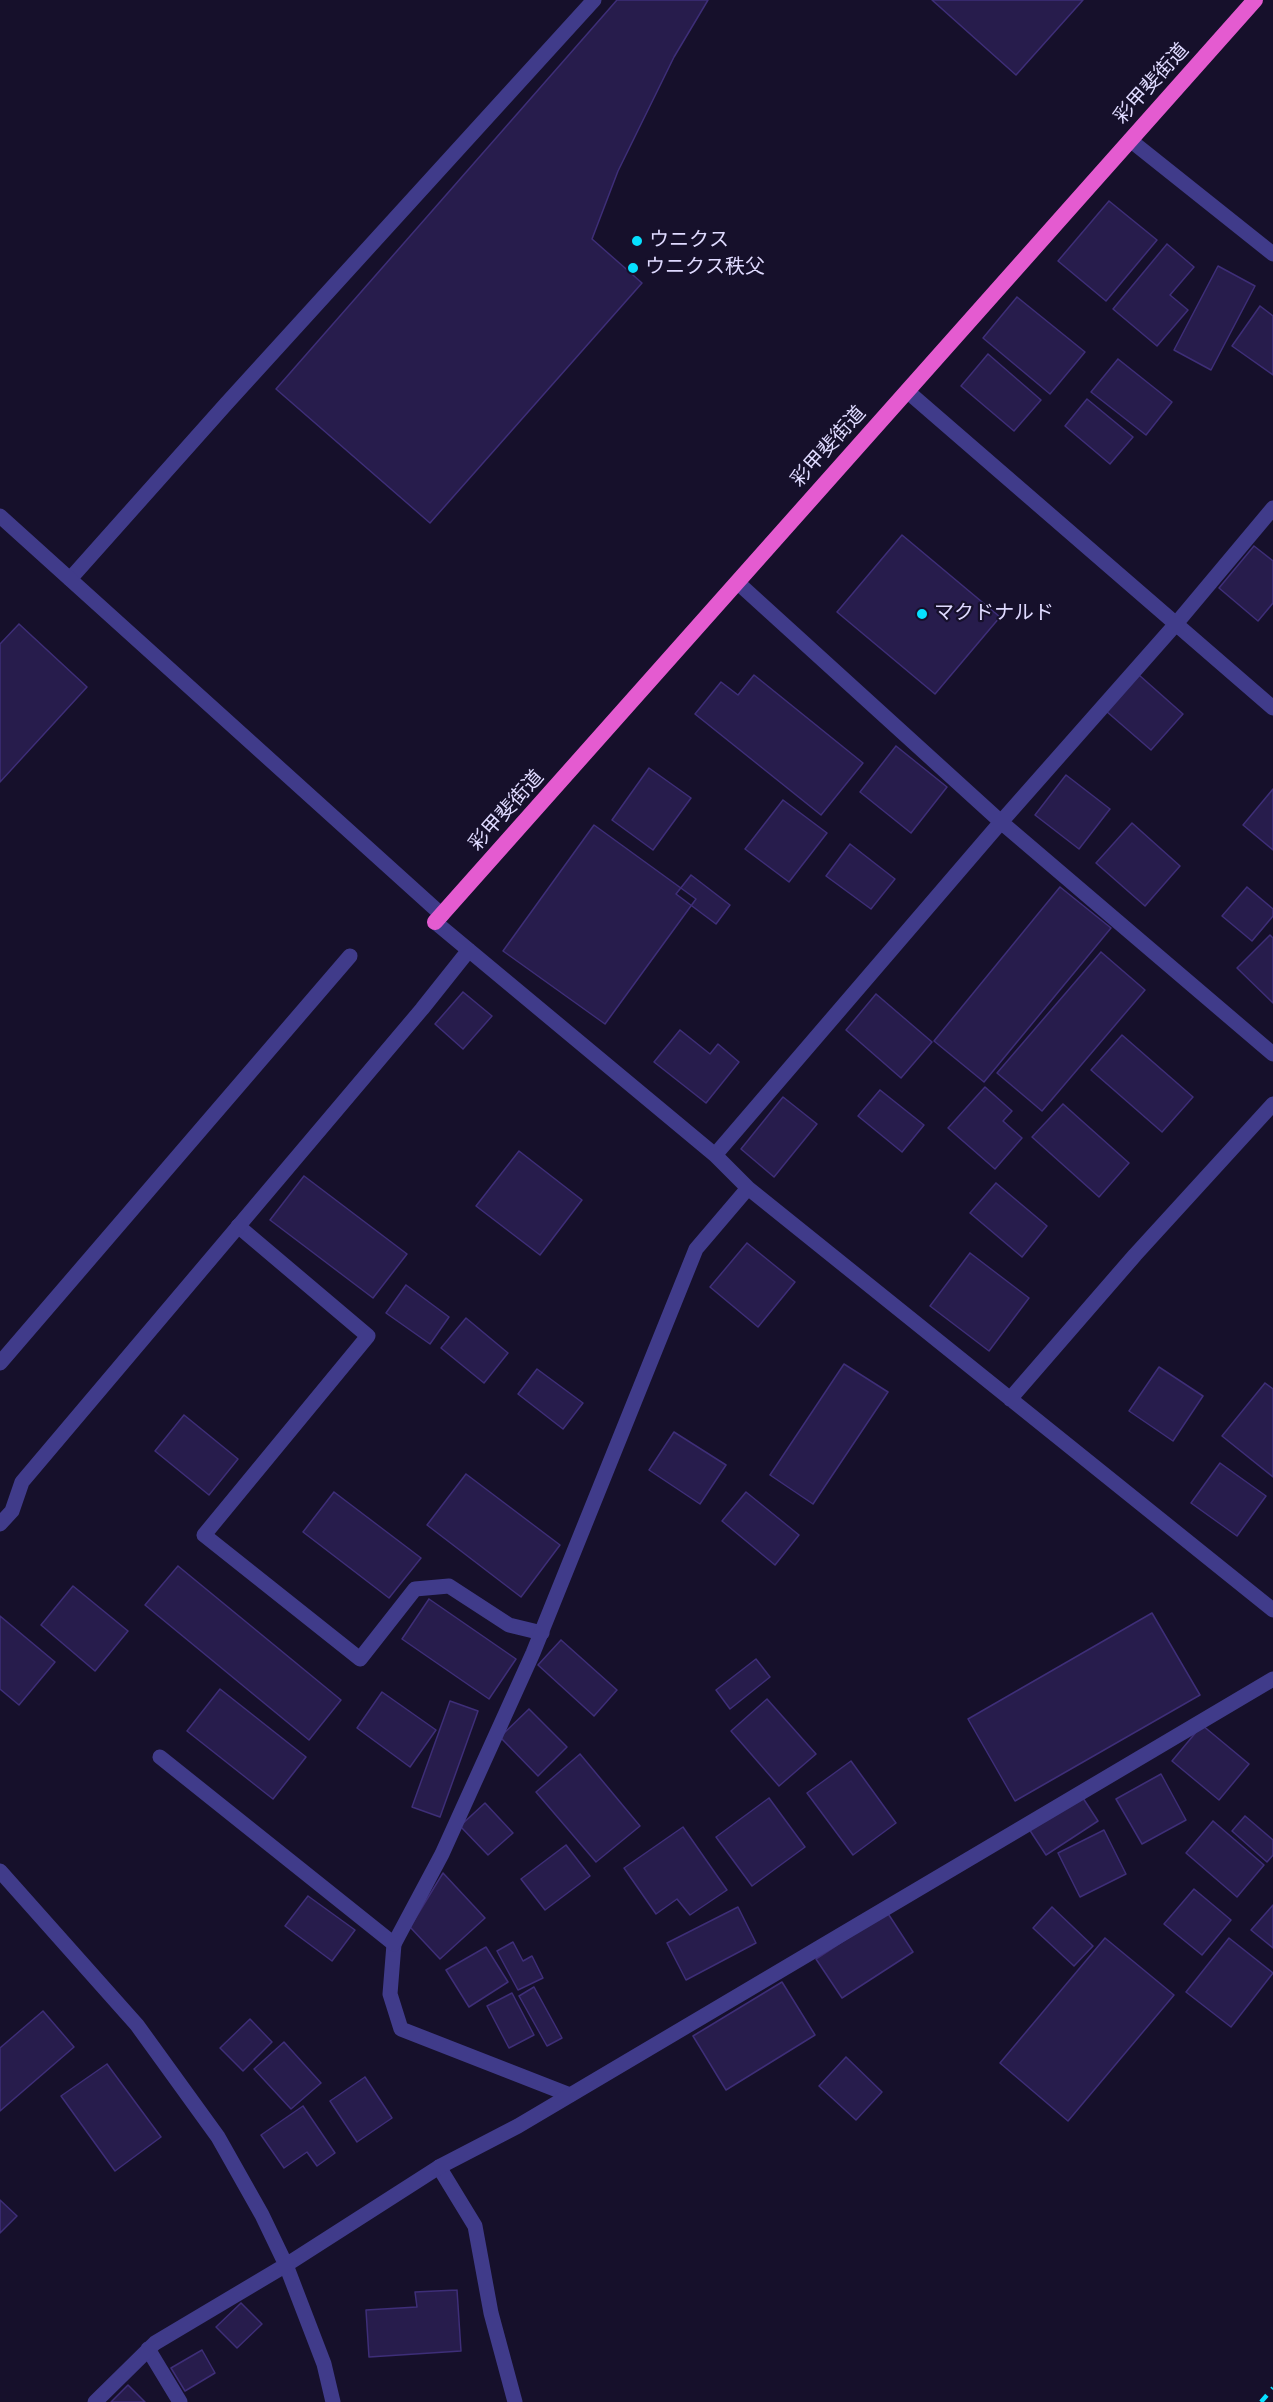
<!DOCTYPE html>
<meta charset="utf-8">
<style>
body{margin:0}
canvas{display:block;background:#16102b}
</style>
<canvas width="1273" height="2402"></canvas>
<script>
const context = document.querySelector('canvas').getContext('2d');
context.lineJoin = 'round';
function paint(path, color) {
  context.fillStyle = color;
  context.fill(path, 'evenodd');
}
function poly(rows) {
  const path = new Path2D();
  for (const r of rows) {
    path.moveTo(r[0], r[1]);
    for (let i = 2; i < r.length; i += 2) path.lineTo(r[i], r[i + 1]);
  }
  return path;
}
function strokePath(path, color, width, dash) {
  context.strokeStyle = color;
  context.lineWidth = width;
  context.lineCap = dash ? 'butt' : 'round';
  context.setLineDash(dash || []);
  context.stroke(path);
}
function write(font, color, halo, rows, align = 'center') {
  context.font = font + ' "DejaVu Sans","Noto Sans JP",sans-serif';
  context.lineWidth = 4.5;
  context.setLineDash([]);
  context.textBaseline = 'middle';
  context.strokeStyle = halo;
  context.fillStyle = color;
  for (const [text, x, y, turn = 0] of rows) {
    context.save();
    context.translate(x, y);
    context.rotate((+turn || 0) * Math.PI / 180);
    context.textAlign = isNaN(turn) ? turn : align;
    if (halo) context.strokeText(text, 0, 0);
    context.fillText(text, 0, 0);
    context.restore();
  }
}
const building = poly([
 [617,0,708,0,674,57,618,171,592,239,642,283,430,523,276,389,617,0],
 [932,0,1083,0,1016,75,932,0],
 [1109,201,1157,240,1106,301,1058,261,1109,201],
 [1167,244,1194,267,1170,295,1188,310,1157,346,1113,309,1167,244],
 [1218,266,1255,286,1211,370,1174,350,1218,266],
 [1017,297,1085,352,1050,394,983,338,1017,297],
 [1260,306,1273,316,1273,375,1232,346,1260,306],
 [988,354,1041,400,1014,431,961,386,988,354],
 [1118,359,1172,402,1146,435,1091,392,1118,359],
 [1087,399,1133,437,1110,464,1065,426,1087,399],
 [902,535,1000,617,935,694,837,612,902,535],
 [1254,546,1273,561,1273,603,1258,621,1219,588,1254,546],
 [19,624,87,687,0,782,0,644,19,624],
 [754,675,863,763,821,815,695,714,721,682,738,695,754,675],
 [1139,675,1183,714,1151,750,1106,711,1139,675],
 [896,746,947,787,911,833,860,792,896,746],
 [649,768,691,798,653,850,612,820,649,768],
 [1066,775,1110,809,1079,849,1035,815,1066,775],
 [1273,789,1273,850,1243,825,1273,789],
 [783,800,827,833,789,882,745,849,783,800],
 [1132,823,1180,866,1145,906,1096,863,1132,823],
 [594,825,696,899,605,1024,503,951,594,825],
 [850,844,895,879,871,909,826,876,850,844],
 [691,875,730,905,716,924,676,894,691,875],
 [1060,887,1111,928,984,1082,934,1041,1060,887],
 [1247,887,1273,909,1273,916,1252,941,1222,916,1247,887],
 [1270,935,1273,938,1273,1003,1237,968,1270,935],
 [1101,952,1145,990,1042,1111,997,1073,1101,952],
 [463,992,492,1016,463,1049,435,1024,463,992],
 [876,994,932,1042,901,1078,846,1030,876,994],
 [680,1030,710,1054,718,1044,739,1062,706,1103,654,1062,680,1030],
 [1122,1035,1193,1097,1162,1132,1091,1070,1122,1035],
 [985,1087,1012,1111,1003,1121,1022,1138,995,1169,948,1128,985,1087],
 [880,1090,924,1125,902,1152,858,1116,880,1090],
 [783,1097,817,1124,774,1177,741,1149,783,1097],
 [1063,1104,1129,1163,1099,1197,1032,1137,1063,1104],
 [519,1151,582,1200,540,1255,476,1206,519,1151],
 [304,1176,407,1254,373,1298,270,1220,304,1176],
 [996,1183,1047,1226,1022,1257,970,1213,996,1183],
 [747,1243,795,1282,758,1327,710,1287,747,1243],
 [970,1253,1029,1298,989,1351,930,1306,970,1253],
 [406,1285,449,1317,430,1344,386,1313,406,1285],
 [466,1318,508,1353,484,1383,441,1348,466,1318],
 [844,1364,888,1392,813,1504,770,1475,844,1364],
 [1159,1367,1203,1396,1173,1441,1129,1411,1159,1367],
 [537,1369,583,1403,563,1429,518,1394,537,1369],
 [1265,1383,1273,1389,1273,1477,1222,1436,1265,1383],
 [184,1415,238,1459,209,1495,155,1451,184,1415],
 [674,1432,726,1465,700,1504,649,1470,674,1432],
 [1220,1463,1266,1496,1237,1536,1191,1503,1220,1463],
 [466,1474,560,1545,521,1597,427,1525,466,1474],
 [334,1492,421,1558,389,1598,303,1532,334,1492],
 [746,1492,799,1535,775,1565,722,1521,746,1492],
 [178,1566,341,1700,309,1740,145,1605,178,1566],
 [73,1586,128,1631,95,1671,41,1625,73,1586],
 [429,1599,516,1659,489,1699,402,1639,429,1599],
 [1152,1613,1200,1695,1015,1801,968,1719,1152,1613],
 [0,1616,55,1662,19,1705,0,1689,0,1616],
 [561,1640,617,1690,594,1716,538,1665,561,1640],
 [756,1659,770,1677,730,1709,716,1690,756,1659],
 [220,1689,306,1757,273,1799,187,1731,220,1689],
 [382,1692,436,1730,410,1767,357,1728,382,1692],
 [767,1699,816,1754,779,1786,731,1731,767,1699],
 [450,1701,478,1711,440,1817,412,1807,450,1701],
 [529,1709,567,1747,538,1776,500,1737,529,1709],
 [1202,1725,1249,1764,1219,1800,1172,1761,1202,1725],
 [580,1754,640,1826,596,1862,536,1792,580,1754],
 [851,1761,896,1823,853,1855,807,1793,851,1761],
 [1161,1774,1186,1820,1142,1844,1116,1799,1161,1774],
 [1081,1795,1098,1821,1046,1855,1029,1829,1081,1795],
 [769,1798,805,1847,752,1886,716,1837,769,1798],
 [485,1803,513,1833,488,1855,460,1826,485,1803],
 [1245,1816,1273,1840,1273,1855,1267,1862,1232,1831,1245,1816],
 [1213,1821,1264,1865,1237,1897,1186,1853,1213,1821],
 [683,1827,727,1890,690,1915,677,1899,656,1914,624,1868,683,1827],
 [1104,1830,1126,1874,1080,1897,1058,1853,1104,1830],
 [566,1845,590,1876,545,1910,521,1879,566,1845],
 [443,1873,485,1918,440,1959,410,1927,443,1873],
 [1194,1889,1231,1920,1202,1955,1164,1924,1194,1889],
 [308,1896,355,1930,332,1961,285,1926,308,1896],
 [1273,1905,1273,1948,1251,1930,1273,1905],
 [738,1907,756,1943,686,1980,667,1943,738,1907],
 [1052,1907,1093,1946,1074,1966,1033,1928,1052,1907],
 [887,1912,913,1952,842,1998,816,1959,887,1912],
 [1105,1938,1174,1995,1068,2121,1000,2063,1105,1938],
 [1229,1938,1273,1973,1231,2027,1186,1992,1229,1938],
 [513,1942,523,1961,532,1956,543,1978,518,1990,497,1951,513,1942],
 [486,1947,508,1982,469,2007,446,1970,486,1947],
 [782,1982,815,2035,726,2090,693,2036,782,1982],
 [534,1987,562,2038,547,2046,519,1996,534,1987],
 [512,1993,534,2035,509,2048,487,2006,512,1993],
 [43,2011,74,2047,0,2111,0,2048,43,2011],
 [250,2019,272,2042,243,2071,220,2048,250,2019],
 [284,2042,321,2083,291,2109,254,2069,284,2042],
 [846,2057,882,2092,856,2120,819,2086,846,2057],
 [107,2064,161,2137,115,2171,61,2096,107,2064],
 [365,2077,392,2118,357,2142,330,2101,365,2077],
 [303,2106,335,2153,317,2166,307,2152,284,2168,261,2135,303,2106],
 [0,2200,17,2216,0,2233,0,2200],
 [457,2290,461,2351,369,2357,366,2310,417,2307,415,2292,457,2290],
 [241,2303,262,2324,237,2348,216,2327,241,2303],
 [202,2350,215,2373,185,2391,171,2368,202,2350],
 [128,2385,145,2402,111,2402,128,2385]
]);
const service = poly([
 [70,579,226,404,594,0],
 [238,1226,368,1336,204,1535,360,1659,415,1589,449,1586,509,1625,542,1633],
 [394,1944,390,1994,401,2029,570,2095],
 [439,2167,475,2226,491,2313,515,2402],
 [148,2349,180,2402]
]);
const minor = poly([
 [1130,140,1273,254],
 [907,391,1273,708],
 [737,582,1001,822,1273,1054],
 [435,922,715,1155,748,1188,1273,1610],
 [715,1155,1001,822,1175,625,1273,508],
 [0,1363,350,956],
 [1010,1399,1135,1255,1273,1104],
 [0,1524,12,1511,22,1482,422,1009,469,950],
 [160,1757,394,1944,442,1854,533,1653,696,1249,748,1188],
 [0,1871,137,2025,218,2137,262,2215,286,2265,324,2364,333,2402],
 [95,2402,155,2343,286,2265,439,2167,518,2126,1273,1679]
]);
const tertiary = poly([
 [0,516,442,915]
]);
const trunk = poly([
 [435,922,1255,0]
]);
const rail = poly([
 [1261,2402,1273,2388]
]);
const markers = [
 [637,241,6,"#06e0ff"],
 [633,268,6,"#06e0ff"],
 [922,614,6,"#06e0ff"]
];
const streetNames = [
 ["彩甲斐街道",1152,84,-48],
 ["彩甲斐街道",829,447,-48],
 ["彩甲斐街道",507,811,-48]
];
const poiNames = [
 ["ウニクス",649,241],
 ["ウニクス秩父",645,268],
 ["マクドナルド",934,614]
];
paint(building, '#271c4c');
strokePath(building, '#3e2e78', 1.5);
strokePath(service, '#403b8a', 15);
strokePath(minor, '#403b8a', 15);
strokePath(tertiary, '#403b8a', 15);
strokePath(trunk, '#e45bd0', 16);
strokePath(rail, '#06e0ff', 4.5, [9, 8]);
for (const [x, y, r, color] of markers) {
  const dot = new Path2D();
  dot.arc(x, y, r, 0, 2 * Math.PI);
  context.fillStyle = color;
  context.fill(dot);
  strokePath(dot, '#16102b', 2);
}
write('20px', '#dfdaff', '#16102b', streetNames);
write('20px', '#dfdaff', '#16102b', poiNames, 'left');
</script>
